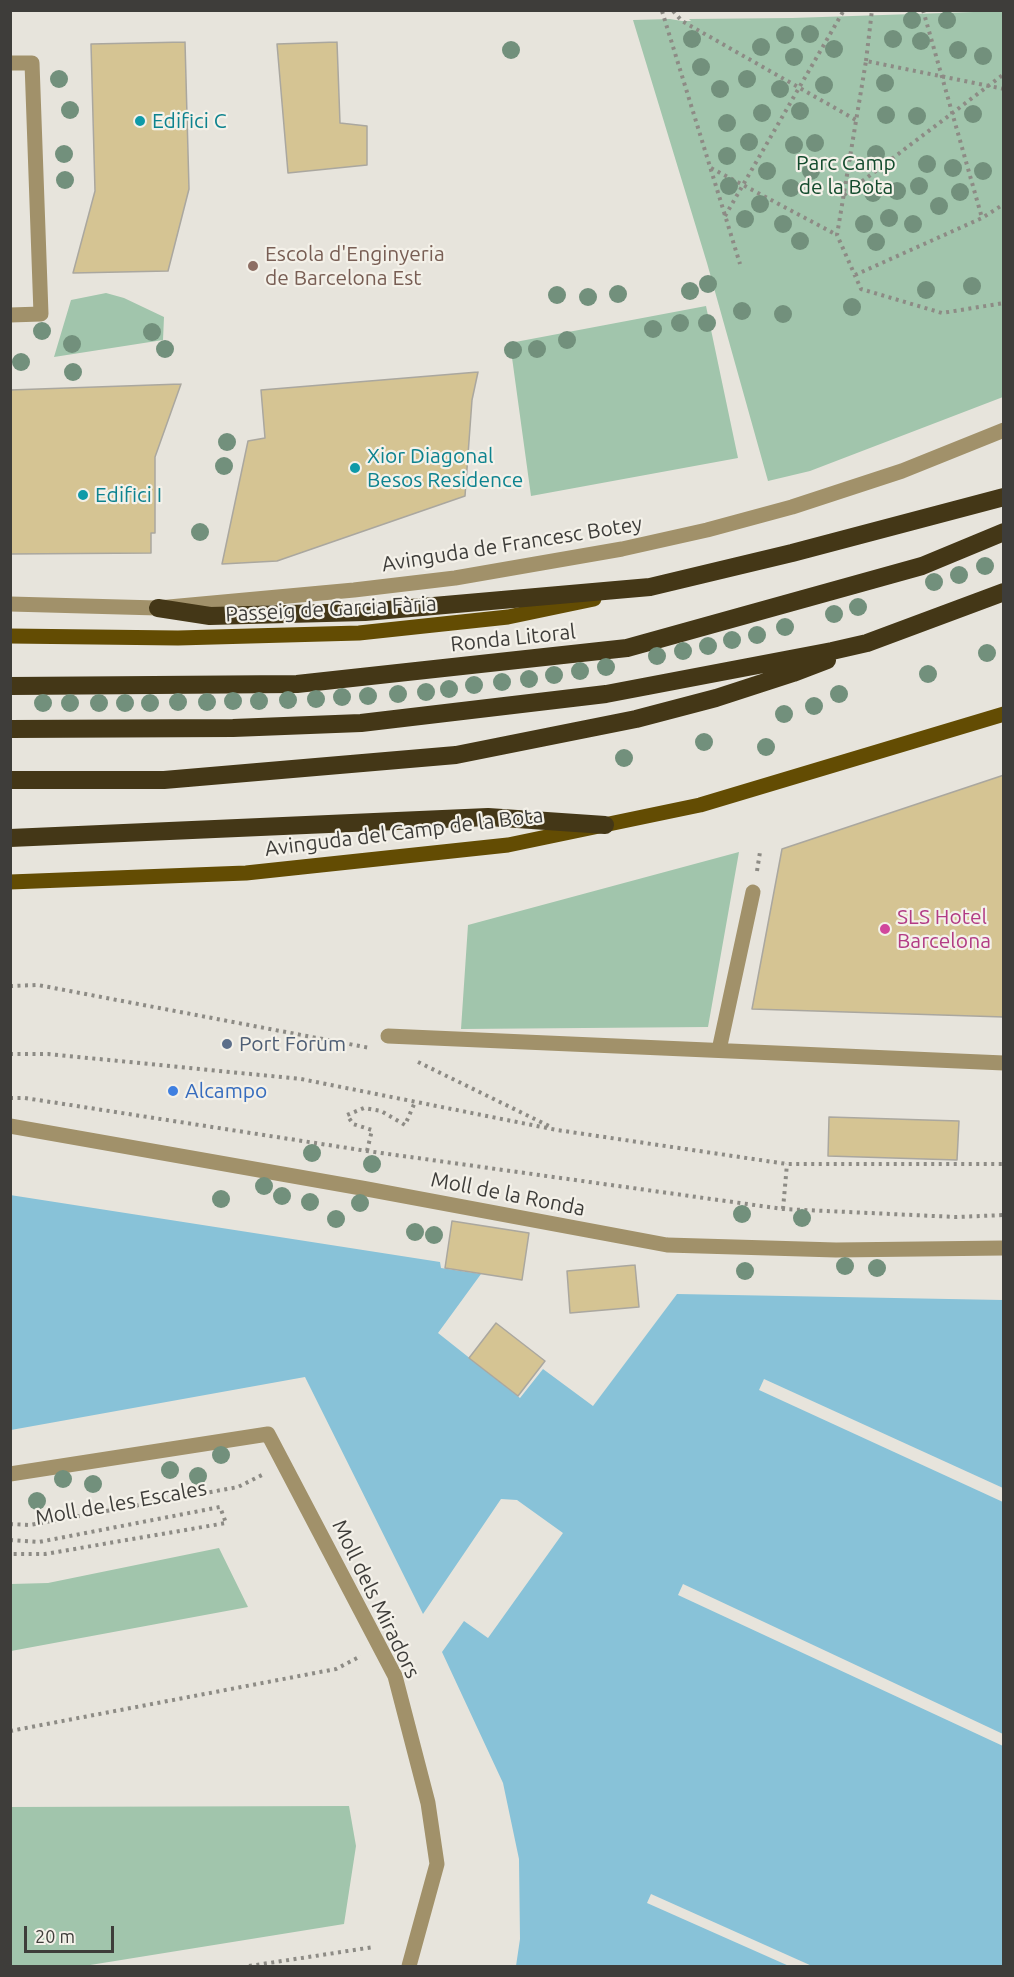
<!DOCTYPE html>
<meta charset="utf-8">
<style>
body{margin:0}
#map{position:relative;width:1014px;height:1977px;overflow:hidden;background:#e7e4dc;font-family:Ubuntu,sans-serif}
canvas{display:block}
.frame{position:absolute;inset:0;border:12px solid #3e3d3a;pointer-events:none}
.scale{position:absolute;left:24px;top:1926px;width:90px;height:27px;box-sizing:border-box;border:3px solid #3e3d3a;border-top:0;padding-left:8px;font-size:18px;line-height:21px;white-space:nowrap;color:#3e3d3a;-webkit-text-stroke:4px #f4f1e9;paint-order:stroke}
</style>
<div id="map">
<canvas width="1014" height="1977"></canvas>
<div class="frame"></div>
<div class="scale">20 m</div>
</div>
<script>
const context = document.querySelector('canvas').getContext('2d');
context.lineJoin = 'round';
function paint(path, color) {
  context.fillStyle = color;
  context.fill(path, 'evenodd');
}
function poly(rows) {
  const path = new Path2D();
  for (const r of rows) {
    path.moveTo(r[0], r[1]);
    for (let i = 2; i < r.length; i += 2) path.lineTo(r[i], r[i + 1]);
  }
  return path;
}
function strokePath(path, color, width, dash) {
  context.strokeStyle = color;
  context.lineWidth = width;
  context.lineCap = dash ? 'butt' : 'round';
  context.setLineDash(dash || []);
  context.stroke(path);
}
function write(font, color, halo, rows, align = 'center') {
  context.font = font + ' Ubuntu,sans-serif';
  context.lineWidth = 4.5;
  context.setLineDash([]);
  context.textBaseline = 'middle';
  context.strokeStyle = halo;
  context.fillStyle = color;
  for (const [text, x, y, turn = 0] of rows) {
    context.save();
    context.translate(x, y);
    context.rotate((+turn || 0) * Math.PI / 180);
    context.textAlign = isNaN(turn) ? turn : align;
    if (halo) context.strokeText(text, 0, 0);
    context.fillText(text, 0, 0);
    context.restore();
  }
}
const green = poly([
 [1004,11,1003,397,810,471,768,481,707,263,633,20,670,19,682,21,691,21,689,19,792,18],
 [106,293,124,298,164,317,163,340,54,357,71,300],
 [706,306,738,458,531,496,510,343],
 [739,852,708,1027,461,1029,468,925],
 [219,1548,248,1607,11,1651,11,1584,48,1583],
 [349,1806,356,1846,344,1924,84,1966,11,1966,11,1807]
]);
const water = poly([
 [10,1195,440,1262,441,1268,481,1274,438,1333,520,1398,543,1369,593,1406,677,1294,1003,1300,1003,1966,516,1966,520,1939,519,1859,503,1783,442,1652,464,1621,488,1638,563,1533,517,1500,501,1499,423,1614,305,1377,11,1430]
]);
const pier = poly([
 [764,1379,1003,1488,1003,1502,759,1390],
 [683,1584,1003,1734,1003,1746,678,1595],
 [651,1894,812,1966,789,1966,647,1903]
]);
const building = poly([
 [185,42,189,189,168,271,73,273,95,191,91,44,185,42],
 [337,42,340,123,367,126,367,165,288,173,277,44,337,42],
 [478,372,472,400,465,496,277,561,222,564,248,441,265,438,261,390,478,372],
 [181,384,155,457,155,533,151,533,151,553,10,554,10,390,181,384],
 [1004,775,1004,1017,752,1009,782,849,1004,775],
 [829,1117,959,1121,957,1160,828,1156,829,1117],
 [452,1221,529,1233,522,1280,445,1268,452,1221],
 [635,1265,639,1307,570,1313,567,1271,635,1265],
 [496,1323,545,1361,518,1396,469,1358,496,1323]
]);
const path = poly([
 [923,10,982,218],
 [662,11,740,264],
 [673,11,682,21,856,120],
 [866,61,872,10],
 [1004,89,866,61,837,235,861,289,942,313,1004,303],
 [711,168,837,235],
 [844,195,1004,74],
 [725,216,844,10],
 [855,275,982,218,1004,204],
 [757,871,760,852],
 [10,986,38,985,370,1048],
 [10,1054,48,1054,301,1079,557,1130,787,1164,1004,1164],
 [418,1062,551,1127],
 [10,1098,25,1098,367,1151,783,1209,956,1217,1004,1215],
 [367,1151,372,1130,353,1124,347,1115,364,1108,381,1111,405,1125,415,1102],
 [783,1209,787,1164],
 [10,1524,30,1525,238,1487,264,1474],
 [10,1540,39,1542,220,1507,226,1523,45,1554,10,1554],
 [10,1731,336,1669,361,1656],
 [249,1966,374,1947]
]);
const minor = poly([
 [10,63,32,63,41,314,10,315],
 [10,604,158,608,354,590,455,578,622,549,707,530,792,507,902,471,1004,430],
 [388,1036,1004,1063],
 [719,1050,753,892],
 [10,1126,367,1189,667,1245,836,1250,1004,1248],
 [10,1474,268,1434,395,1676,428,1803,437,1864,409,1966]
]);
const major = poly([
 [10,636,178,638,359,633,508,617,594,599],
 [10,882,246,873,508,845,700,805,1004,714]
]);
const highway = poly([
 [158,608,210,616,365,612,650,587,792,553,1004,497],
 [10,686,297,684,627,648,922,566,1004,532],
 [10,729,233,728,361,723,606,694,832,651,867,643,1004,592],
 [10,780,164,780,456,755,636,719,716,698,793,673,827,660],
 [10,838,488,817,605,825]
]);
const trees = [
 [912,20],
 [947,20],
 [810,34],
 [785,35],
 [692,39],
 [893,39],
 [921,41],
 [761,47],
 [834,49],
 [511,50],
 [958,50],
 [983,56],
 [794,57],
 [701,67],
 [59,79],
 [747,79],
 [885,83],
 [824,85],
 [720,89],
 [780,89],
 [70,110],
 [800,111],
 [762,113],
 [973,114],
 [886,115],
 [917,116],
 [727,123],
 [749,142],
 [815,143],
 [794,145],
 [64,154],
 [876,154],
 [727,156],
 [927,164],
 [953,168],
 [767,171],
 [811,171],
 [983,171],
 [65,180],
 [729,186],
 [919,186],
 [791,188],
 [897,191],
 [960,192],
 [873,193],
 [760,204],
 [939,206],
 [889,218],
 [745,219],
 [783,224],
 [864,224],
 [913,224],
 [800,241],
 [876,242],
 [708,284],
 [972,286],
 [926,290],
 [690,291],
 [618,294],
 [557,295],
 [588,297],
 [852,307],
 [742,311],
 [783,314],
 [680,323],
 [707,323],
 [653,329],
 [42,331],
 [152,332],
 [567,340],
 [72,344],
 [165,349],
 [537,349],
 [513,350],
 [21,362],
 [73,372],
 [227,442],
 [224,466],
 [200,532],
 [985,566],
 [959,575],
 [934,582],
 [858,607],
 [834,614],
 [785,627],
 [757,635],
 [732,640],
 [708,646],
 [683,651],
 [987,653],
 [657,656],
 [606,667],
 [580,671],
 [928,674],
 [554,675],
 [529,679],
 [502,682],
 [474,685],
 [449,689],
 [426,692],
 [398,694],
 [839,694],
 [368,696],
 [342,697],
 [316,699],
 [288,700],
 [233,701],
 [259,701],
 [178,702],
 [207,702],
 [43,703],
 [70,703],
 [99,703],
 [125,703],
 [150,703],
 [814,706],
 [784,714],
 [704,742],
 [766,747],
 [624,758],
 [312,1153],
 [372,1164],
 [264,1186],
 [282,1196],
 [221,1199],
 [310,1202],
 [360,1203],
 [742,1214],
 [802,1218],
 [336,1219],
 [415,1232],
 [434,1235],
 [845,1266],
 [877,1268],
 [745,1271],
 [221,1455],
 [170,1470],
 [198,1476],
 [63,1479],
 [93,1484],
 [37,1501]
];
const markers = [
 [140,121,6,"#0f9aa8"],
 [253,266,6,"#8d6e63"],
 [355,468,6,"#0f9aa8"],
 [83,495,6,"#0f9aa8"],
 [885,929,6,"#d1479c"],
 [227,1044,6,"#5c6f8a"],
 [173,1091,6,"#3f7fe0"]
];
const cultureNames = [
 ["Edifici C",152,121],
 ["Xior Diagonal",367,456],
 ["Besos Residence",367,480],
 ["Edifici I",95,495]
];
const parkNames = [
 ["Parc Camp",846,163],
 ["de la Bota",846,187]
];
const educationNames = [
 ["Escola d'Enginyeria",265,254],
 ["de Barcelona Est",265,278]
];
const streetNames = [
 ["Avinguda de Francesc Botey",512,544,-9],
 ["Passeig de Garcia Fària",331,609,-3],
 ["Ronda Litoral",513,638,-6],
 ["Avinguda del Camp de la Bota",404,832,-7],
 ["Moll de la Ronda",508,1194,11],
 ["Moll de les Escales",121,1503,-10],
 ["Moll dels Miradors",376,1599,64]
];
const hotelNames = [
 ["SLS Hotel",897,917],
 ["Barcelona",897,941]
];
const serviceNames = [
 ["Port Forum",239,1044]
];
const shopNames = [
 ["Alcampo",185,1091]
];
paint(green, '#a1c5ac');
paint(water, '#88c2d8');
paint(pier, '#e7e4dc');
paint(building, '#d5c493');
strokePath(building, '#aaa79f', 1.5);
strokePath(path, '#8d8b85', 4, [3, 4.5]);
strokePath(minor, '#a1916a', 15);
strokePath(major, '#634c03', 15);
strokePath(highway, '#443717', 18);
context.fillStyle = '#72907c';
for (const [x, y] of trees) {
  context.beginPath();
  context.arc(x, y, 9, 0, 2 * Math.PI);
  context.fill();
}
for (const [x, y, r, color] of markers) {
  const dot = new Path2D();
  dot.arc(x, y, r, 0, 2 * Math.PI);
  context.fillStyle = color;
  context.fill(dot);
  strokePath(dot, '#f4f1e9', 2);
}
write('21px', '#0d838f', '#f4f1e9', cultureNames, 'left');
write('21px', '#134b2d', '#f4f1e9', parkNames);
write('21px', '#785e54', '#f4f1e9', educationNames, 'left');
write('21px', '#3e3d3a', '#f4f1e9', streetNames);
write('21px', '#b23c85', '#f4f1e9', hotelNames, 'left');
write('21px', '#4e5e75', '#f4f1e9', serviceNames, 'left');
write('21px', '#366cbe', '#f4f1e9', shopNames, 'left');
</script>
